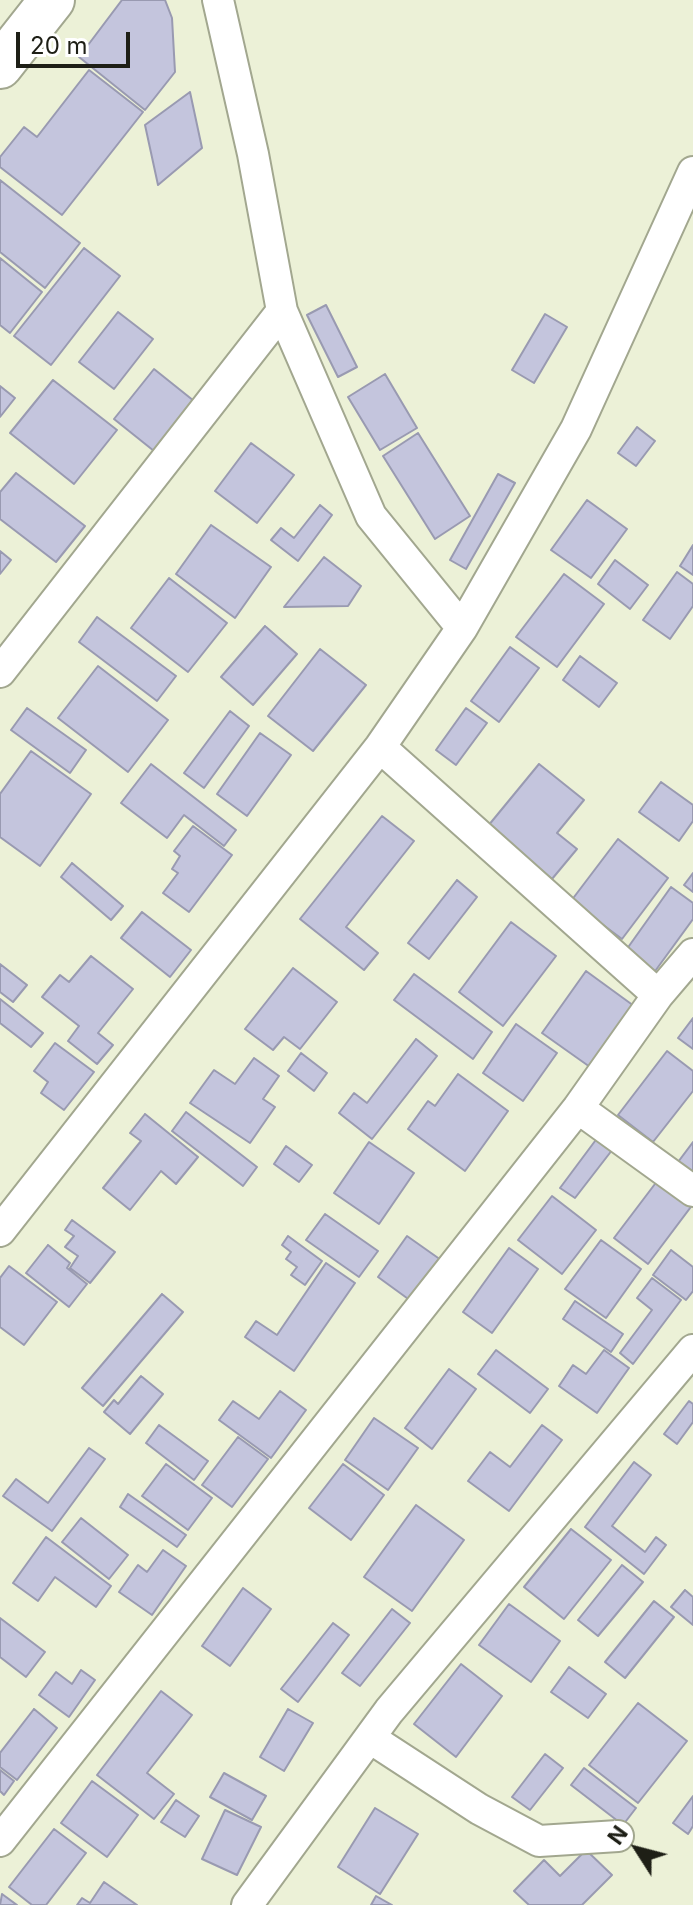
<!DOCTYPE html>
<style>
body{margin:0}
#map{position:relative;width:693px;height:1905px;overflow:hidden;background:#ecf1d7;font-family:Inter,sans-serif}
canvas{display:block}
.north{position:absolute;left:597px;top:1809px;width:80px;height:80px;-webkit-text-stroke:6px #fff;paint-order:stroke;rotate:306deg;font-size:22px;font-weight:700;line-height:32px;text-align:center;color:#1e1f16}
.north::after{content:'';display:block;margin:auto;width:28px;height:36px;background:#1e1f16;clip-path:polygon(50% 0,100% 100%,50% 72%,0 100%)}
.scale{position:absolute;left:16px;top:32px;width:114px;height:36px;box-sizing:border-box;border:4px solid #1e1f16;border-top:0;padding-left:10px;font-size:24px;line-height:28px;white-space:nowrap;color:#1e1f16;-webkit-text-stroke:6px #fff;paint-order:stroke}
</style>
<div id="map">
<canvas width="693" height="1905"></canvas>
<div class="north">N</div>
<div class="scale">20 m</div>
</div>
<script>
const context = document.querySelector('canvas').getContext('2d');
context.lineJoin = 'round';
function paint(path, color) {
  context.fillStyle = color;
  context.fill(path, 'evenodd');
}
function poly(rows) {
  const path = new Path2D();
  for (const r of rows) {
    path.moveTo(r[0], r[1]);
    for (let i = 2; i < r.length; i += 2) path.lineTo(r[i], r[i + 1]);
  }
  return path;
}
function strokePath(path, color, width, dash) {
  context.strokeStyle = color;
  context.lineWidth = width;
  context.lineCap = dash ? 'butt' : 'round';
  context.setLineDash(dash || []);
  context.stroke(path);
}
const building = poly([
 [122,0,165,0,172,18,175,72,145,110,79,57,122,0],
 [89,70,143,112,62,215,0,167,0,157,24,127,37,137,89,70],
 [190,92,202,148,158,185,145,125,190,92],
 [0,180,80,243,45,288,0,252,0,180],
 [84,248,120,276,51,365,14,336,84,248],
 [0,258,42,292,10,333,0,325,0,258],
 [326,305,357,367,338,377,307,315,326,305],
 [118,312,153,339,114,389,79,362,118,312],
 [545,314,567,327,534,383,512,370,545,314],
 [154,369,194,401,154,451,114,419,154,369],
 [385,374,417,428,380,450,348,397,385,374],
 [53,380,117,430,74,484,10,433,53,380],
 [0,386,15,398,0,417,0,386],
 [637,427,655,441,636,466,618,453,637,427],
 [418,433,470,516,435,539,383,456,418,433],
 [251,443,294,475,257,523,215,491,251,443],
 [16,473,85,526,56,562,0,519,0,492,16,473],
 [498,474,515,483,466,569,450,560,498,474],
 [587,500,627,529,591,578,551,550,587,500],
 [320,505,332,515,298,561,271,540,281,528,294,538,320,505],
 [211,525,271,567,235,618,176,574,211,525],
 [693,545,693,575,680,566,693,545],
 [0,551,11,560,0,574,0,551],
 [324,557,361,586,348,606,284,607,324,557],
 [615,560,648,585,630,609,598,584,615,560],
 [677,572,693,584,693,606,670,639,643,620,677,572],
 [564,574,604,604,557,667,516,637,564,574],
 [169,578,227,623,188,672,131,628,169,578],
 [97,617,176,676,157,701,79,642,97,617],
 [265,626,297,654,253,705,221,677,265,626],
 [510,647,539,668,499,722,471,701,510,647],
 [320,649,366,685,313,751,268,716,320,649],
 [580,656,617,683,599,707,563,680,580,656],
 [98,666,168,720,128,772,58,718,98,666],
 [27,708,86,750,70,773,11,730,27,708],
 [466,708,487,723,456,765,436,750,466,708],
 [230,711,249,726,204,788,184,773,230,711],
 [260,733,291,755,247,816,217,794,260,733],
 [31,751,91,794,40,866,0,837,0,794,31,751],
 [151,764,236,830,224,846,184,815,167,838,121,803,151,764],
 [539,764,584,800,557,833,577,849,552,879,488,826,539,764],
 [661,782,693,805,693,821,679,841,639,812,661,782],
 [382,816,414,841,346,927,378,953,364,970,300,919,382,816],
 [193,826,232,855,189,912,163,893,178,873,172,869,180,856,174,851,193,826],
 [618,839,668,878,622,939,571,901,618,839],
 [72,863,123,906,111,920,61,877,72,863],
 [693,873,693,892,684,885,693,873],
 [457,880,477,897,429,959,408,943,457,880],
 [671,887,693,903,693,919,653,974,624,953,671,887],
 [142,912,191,950,170,977,121,938,142,912],
 [511,922,556,956,503,1026,459,992,511,922],
 [91,956,133,989,98,1033,113,1045,97,1064,68,1041,79,1026,42,997,60,975,69,982,91,956],
 [0,964,27,985,13,1002,0,992,0,964],
 [293,968,337,1002,300,1049,284,1037,273,1050,245,1029,293,968],
 [586,971,634,1006,590,1067,542,1033,586,971],
 [414,974,492,1032,473,1059,394,1000,414,974],
 [0,999,43,1033,31,1047,0,1023,0,999],
 [693,1018,693,1049,678,1038,693,1018],
 [516,1024,557,1053,523,1101,483,1073,516,1024],
 [416,1039,437,1056,372,1139,339,1113,354,1093,367,1103,416,1039],
 [55,1043,94,1072,64,1110,41,1093,48,1082,34,1071,55,1043],
 [667,1051,693,1071,693,1091,653,1142,618,1115,667,1051],
 [301,1053,327,1073,314,1091,288,1071,301,1053],
 [254,1058,279,1076,263,1099,275,1107,250,1143,190,1103,214,1070,235,1084,254,1058],
 [458,1074,508,1111,465,1171,408,1129,428,1101,435,1106,458,1074],
 [186,1112,257,1167,243,1186,172,1131,186,1112],
 [145,1114,198,1157,176,1184,161,1171,130,1210,103,1188,141,1141,130,1133,145,1114],
 [601,1133,616,1145,575,1198,560,1188,601,1133],
 [369,1142,414,1173,379,1224,334,1193,369,1142],
 [693,1142,693,1186,672,1170,693,1142],
 [286,1146,312,1165,299,1182,274,1164,286,1146],
 [661,1176,693,1204,648,1264,614,1238,661,1176],
 [552,1196,596,1230,562,1274,518,1240,552,1196],
 [325,1214,378,1251,359,1277,306,1240,325,1214],
 [72,1220,115,1252,90,1283,70,1268,78,1256,65,1247,74,1236,65,1230,72,1220],
 [288,1236,322,1261,305,1285,291,1275,297,1267,286,1259,291,1252,282,1245,288,1236],
 [407,1236,441,1260,411,1301,378,1277,407,1236],
 [601,1240,641,1269,606,1318,565,1289,601,1240],
 [48,1245,70,1263,67,1268,87,1284,69,1307,26,1273,48,1245],
 [509,1248,538,1269,492,1333,463,1312,509,1248],
 [671,1250,693,1267,693,1291,686,1300,653,1275,671,1250],
 [326,1263,355,1283,294,1371,245,1337,256,1321,277,1335,326,1263],
 [9,1266,57,1302,24,1345,0,1327,0,1278,9,1266],
 [652,1278,681,1300,633,1364,620,1353,652,1310,637,1298,652,1278],
 [162,1294,183,1312,103,1406,82,1388,162,1294],
 [575,1301,623,1334,611,1352,563,1319,575,1301],
 [496,1350,548,1389,530,1413,478,1374,496,1350],
 [604,1350,629,1368,597,1413,559,1386,573,1365,586,1374,604,1350],
 [449,1369,476,1389,432,1449,405,1428,449,1369],
 [141,1376,163,1394,130,1434,104,1412,114,1400,118,1404,141,1376],
 [280,1391,306,1410,271,1458,219,1420,233,1401,259,1419,280,1391],
 [689,1401,693,1404,693,1422,677,1444,664,1434,689,1401],
 [374,1418,418,1448,388,1490,345,1460,374,1418],
 [159,1425,208,1461,194,1480,146,1443,159,1425],
 [542,1425,562,1440,509,1511,468,1481,490,1452,510,1467,542,1425],
 [238,1437,268,1459,232,1507,202,1485,238,1437],
 [89,1448,105,1459,52,1531,3,1496,16,1479,48,1503,89,1448],
 [634,1462,651,1475,612,1526,645,1552,656,1537,666,1545,644,1574,585,1527,634,1462],
 [166,1464,212,1498,188,1530,142,1496,166,1464],
 [343,1464,384,1495,351,1540,309,1508,343,1464],
 [128,1494,186,1535,177,1547,120,1507,128,1494],
 [416,1505,464,1540,412,1611,364,1577,416,1505],
 [81,1518,128,1555,109,1579,62,1542,81,1518],
 [571,1529,611,1560,564,1619,524,1587,571,1529],
 [46,1537,111,1586,96,1607,55,1577,38,1601,13,1583,46,1537],
 [163,1550,186,1566,152,1615,119,1592,138,1565,147,1572,163,1550],
 [622,1565,643,1582,598,1636,578,1620,622,1565],
 [243,1588,271,1609,230,1666,202,1646,243,1588],
 [685,1590,693,1597,693,1625,671,1607,685,1590],
 [654,1601,674,1617,625,1678,605,1662,654,1601],
 [509,1604,560,1641,531,1682,479,1645,509,1604],
 [392,1609,410,1623,360,1686,342,1673,392,1609],
 [0,1618,45,1652,26,1677,0,1657,0,1618],
 [333,1623,349,1635,298,1702,281,1689,333,1623],
 [461,1664,502,1696,456,1757,414,1724,461,1664],
 [569,1667,606,1694,588,1718,551,1692,569,1667],
 [81,1670,95,1680,69,1717,39,1695,56,1672,72,1684,81,1670],
 [161,1691,192,1715,147,1773,174,1794,154,1819,97,1775,161,1691],
 [638,1703,687,1741,638,1803,589,1765,638,1703],
 [34,1709,57,1728,17,1780,0,1767,0,1753,34,1709],
 [288,1709,313,1723,284,1771,260,1757,288,1709],
 [545,1754,563,1768,530,1810,512,1797,545,1754],
 [584,1768,636,1808,623,1825,571,1785,584,1768],
 [0,1770,14,1781,4,1795,0,1791,0,1770],
 [224,1773,266,1796,252,1820,210,1797,224,1773],
 [92,1781,138,1815,107,1857,61,1823,92,1781],
 [693,1796,693,1826,688,1834,673,1823,693,1796],
 [176,1800,199,1816,185,1837,161,1822,176,1800],
 [375,1808,418,1834,380,1894,338,1867,375,1808],
 [225,1810,261,1827,237,1875,202,1859,225,1810],
 [54,1829,86,1853,46,1905,32,1905,9,1887,54,1829],
 [586,1850,612,1875,582,1905,529,1905,514,1891,544,1860,560,1876,586,1850],
 [104,1882,137,1905,77,1905,82,1898,90,1903,104,1882],
 [2,1894,17,1905,0,1905,2,1894],
 [376,1896,392,1905,371,1905,376,1896]
]);
const street = poly([
 [218,0,253,154,282,311,371,516,462,628],
 [0,672,282,311],
 [380,747,658,995],
 [578,1108,693,1191],
 [0,1231,380,747,462,628,576,429,693,172],
 [370,1738,479,1809,539,1841,618,1836],
 [0,1841,578,1108,658,995,693,954],
 [247,1905,389,1711,693,1350]
]);
const secondary = poly([
 [0,66,52,0]
]);
paint(building, '#c4c5dd');
strokePath(building, '#999ab1', 2);
strokePath(street, '#a2a78f', 34);
strokePath(secondary, '#a2a78f', 48);
strokePath(street, '#fff', 30);
strokePath(secondary, '#fff', 44);
</script>
